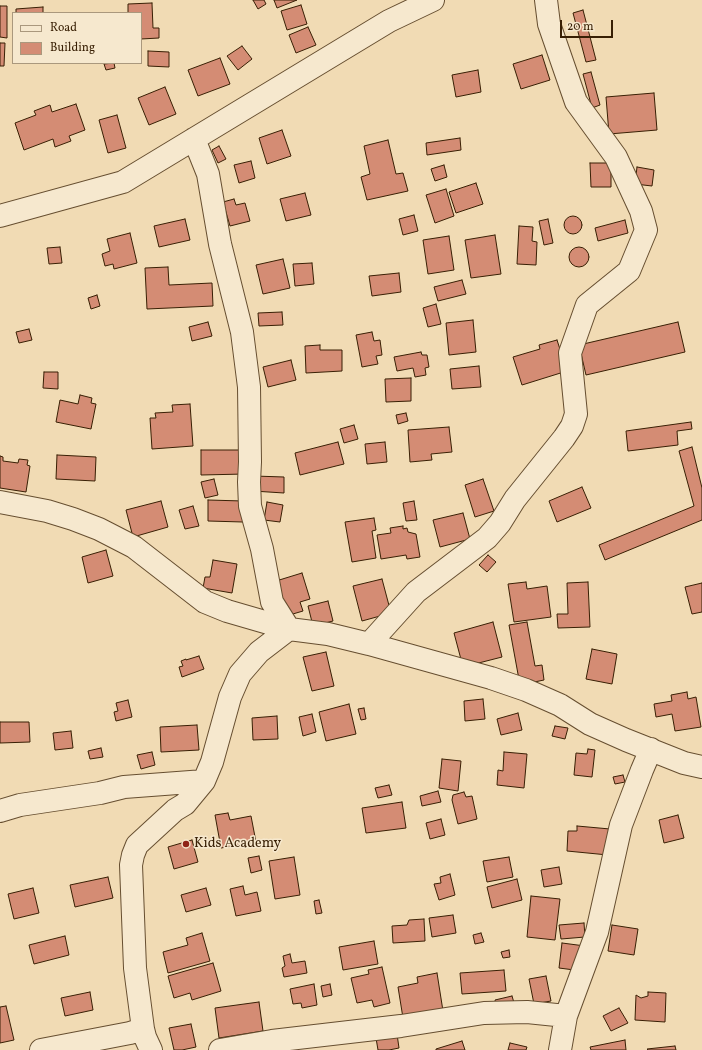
<!DOCTYPE html>
<style>
body{margin:0}
#map{position:relative;width:702px;height:1050px;overflow:hidden;background:#f1dbb4;font-family:Vollkorn,serif}
canvas{display:block}
.legend{position:absolute;left:12px;top:12px;width:130px;height:52px;box-sizing:border-box;background:#f6e8ce;border:1px solid #aa987d;margin:0;padding:5px 7px;list-style:none;font-size:12px;color:#381f04}
.legend li{display:flex;align-items:center;gap:8px;height:20px}
.legend b{width:20px;border:1px solid #aa987d}
.scale{position:absolute;left:560px;top:20px;width:53px;height:18px;box-sizing:border-box;border:2px solid #381f04;border-top:0;padding-left:5px;font-size:12px;line-height:14px;white-space:nowrap;color:#381f04;-webkit-text-stroke:3px #f6e8ce;paint-order:stroke}
</style>
<div id="map">
<canvas width="702" height="1050"></canvas>
<ul class="legend">
<li><b style="height:5px;background:#f6e8ce"></b>Road</li>
<li><b style="height:11px;background:#d48c74"></b>Building</li>
</ul>
<div class="scale">20 m</div>
</div>
<script>
const context = document.querySelector('canvas').getContext('2d');
context.lineJoin = 'round';
function paint(path, color) {
  context.fillStyle = color;
  context.fill(path, 'evenodd');
}
function poly(rows) {
  const path = new Path2D();
  for (const r of rows) {
    if (r.length === 3) {
      path.moveTo(r[0] + r[2], r[1]);
      path.arc(r[0], r[1], r[2], 0, 2 * Math.PI);
      continue;
    }
    path.moveTo(r[0], r[1]);
    for (let i = 2; i < r.length; i += 2) path.lineTo(r[i], r[i + 1]);
  }
  return path;
}
function strokePath(path, color, width, dash) {
  context.strokeStyle = color;
  context.lineWidth = width;
  context.lineCap = dash ? 'butt' : 'round';
  context.setLineDash(dash || []);
  context.stroke(path);
}
function write(font, color, halo, rows, align = 'center') {
  context.font = font + ' Vollkorn,serif';
  context.lineWidth = 3;
  context.setLineDash([]);
  context.textBaseline = 'middle';
  context.strokeStyle = halo;
  context.fillStyle = color;
  for (const [text, x, y, turn = 0] of rows) {
    context.save();
    context.translate(x, y);
    context.rotate((+turn || 0) * Math.PI / 180);
    context.textAlign = isNaN(turn) ? turn : align;
    if (halo) context.strokeText(text, 0, 0);
    context.fillText(text, 0, 0);
    context.restore();
  }
}
const building = poly([
 [253,0,264,0,266,4,258,9,253,0],
 [274,0,297,0,277,8,274,0],
 [152,3,153,28,159,28,159,38,141,39,141,13,128,13,128,4,152,3],
 [301,5,307,24,287,30,281,11,301,5],
 [0,6,7,6,7,38,0,37,0,6],
 [43,7,43,13,16,13,16,9,43,7],
 [583,10,596,60,586,62,573,13,583,10],
 [308,27,316,45,296,53,289,35,308,27],
 [0,43,5,43,4,66,0,66,0,43],
 [242,46,252,59,238,70,227,56,242,46],
 [148,51,169,52,169,67,148,66,148,51],
 [542,55,550,80,521,89,513,64,542,55],
 [220,58,230,84,198,96,188,70,220,58],
 [114,63,115,68,106,70,104,64,114,63],
 [478,70,481,92,456,97,452,75,478,70],
 [591,72,600,105,592,108,583,74,591,72],
 [165,87,176,114,149,125,138,98,165,87],
 [654,93,657,130,609,134,606,97,654,93],
 [76,104,85,130,69,136,71,141,55,147,53,139,24,150,15,123,36,115,34,111,50,105,52,112,76,104],
 [117,115,126,148,108,153,99,120,117,115],
 [282,130,291,156,267,164,259,138,282,130],
 [460,138,461,150,427,155,426,143,460,138],
 [388,140,396,174,403,173,408,191,367,200,361,177,370,174,364,146,388,140],
 [219,146,226,159,218,163,212,150,219,146],
 [251,161,255,178,239,183,234,165,251,161],
 [590,163,611,163,611,187,591,187,590,163],
 [444,165,447,177,435,181,431,169,444,165],
 [637,167,654,170,652,186,635,184,637,167],
 [476,183,483,204,456,213,449,192,476,183],
 [446,189,454,216,435,223,426,195,446,189],
 [305,193,311,215,286,221,280,199,305,193],
 [234,199,236,205,245,203,250,221,230,226,223,202,234,199],
 [414,215,418,231,403,235,399,219,414,215],
 [573,225,9],
 [185,219,190,240,159,247,154,226,185,219],
 [548,219,553,243,544,245,539,221,548,219],
 [625,220,628,233,598,241,595,228,625,220],
 [519,226,533,227,532,241,537,242,536,265,517,264,519,226],
 [130,233,137,263,114,269,113,264,105,266,102,254,110,251,107,239,130,233],
 [495,235,501,274,471,278,465,240,495,235],
 [449,236,454,270,428,274,423,240,449,236],
 [60,247,62,263,49,264,47,248,60,247],
 [579,257,10],
 [283,259,290,288,263,294,256,265,283,259],
 [312,263,314,284,295,286,293,264,312,263],
 [168,267,169,285,212,283,213,306,147,309,145,268,168,267],
 [399,273,401,292,372,296,369,276,399,273],
 [462,280,466,294,438,301,434,287,462,280],
 [97,295,100,306,91,309,88,298,97,295],
 [436,304,441,324,428,327,423,308,436,304],
 [282,312,283,325,259,326,258,313,282,312],
 [473,320,476,352,449,355,446,323,473,320],
 [208,322,212,336,192,341,189,327,208,322],
 [678,322,685,352,586,375,579,345,678,322],
 [29,329,32,340,19,343,16,332,29,329],
 [372,332,374,341,380,340,382,355,376,356,378,364,362,367,356,335,372,332],
 [557,340,567,371,522,385,513,357,540,349,539,345,557,340],
 [320,345,320,350,342,350,342,371,306,373,305,346,320,345],
 [421,352,422,355,427,355,429,367,425,368,426,375,415,377,413,368,397,371,394,357,421,352],
 [291,360,296,380,268,387,263,367,291,360],
 [479,366,481,387,452,389,450,369,479,366],
 [44,372,58,372,58,389,43,388,44,372],
 [411,378,411,401,386,402,385,379,411,378],
 [80,395,92,398,91,403,96,404,91,429,56,422,60,400,78,404,80,395],
 [190,404,193,446,152,449,150,418,156,418,155,413,173,412,172,405,190,404],
 [406,413,408,421,398,424,396,415,406,413],
 [691,422,692,429,677,431,678,445,628,451,626,431,691,422],
 [354,425,358,439,344,443,340,429,354,425],
 [449,427,452,452,431,454,432,460,410,462,408,430,449,427],
 [338,442,344,464,300,475,295,453,338,442],
 [385,442,387,462,367,464,365,444,385,442],
 [692,447,702,488,702,520,605,560,599,545,694,506,679,451,692,447],
 [201,450,245,450,245,474,201,475,201,450],
 [57,455,96,457,95,481,56,479,57,455],
 [0,456,3,457,3,461,18,463,19,459,28,460,27,465,30,466,26,492,0,488,0,456],
 [254,476,284,477,284,493,253,491,254,476],
 [214,479,218,495,205,498,201,482,214,479],
 [483,479,494,511,475,517,465,485,483,479],
 [582,487,591,508,557,522,549,501,582,487],
 [208,500,243,501,243,522,208,521,208,500],
 [161,501,168,527,133,537,126,510,161,501],
 [414,501,417,520,406,521,403,503,414,501],
 [267,502,283,505,280,522,264,520,267,502],
 [193,506,199,526,185,529,179,510,193,506],
 [463,513,470,539,440,547,433,520,463,513],
 [374,518,376,530,372,531,376,558,352,562,345,522,374,518],
 [403,526,403,529,407,528,408,532,416,534,420,557,407,559,406,555,381,559,377,535,391,533,390,528,403,526],
 [106,550,113,576,88,583,82,557,106,550],
 [488,555,496,562,487,572,479,565,488,555],
 [213,560,237,564,232,593,203,588,205,577,210,577,213,560],
 [302,573,310,599,300,602,303,611,286,616,276,581,302,573],
 [382,579,391,613,362,621,353,586,382,579],
 [526,582,527,589,547,586,551,617,514,622,508,584,526,582],
 [588,582,590,627,558,628,557,614,568,614,567,583,588,582],
 [702,583,702,612,692,614,685,587,702,583],
 [328,601,333,621,313,626,308,606,328,601],
 [493,622,502,657,463,667,454,633,493,622],
 [527,622,535,666,542,665,544,680,520,685,509,625,527,622],
 [592,649,617,654,612,684,586,679,592,649],
 [326,652,334,686,312,691,303,657,326,652],
 [199,656,204,669,182,677,179,667,183,666,181,661,186,659,186,660,199,656],
 [687,692,688,699,696,697,701,727,675,731,672,714,656,717,654,704,672,701,671,695,687,692],
 [483,699,485,719,465,721,464,701,483,699],
 [128,700,132,717,116,721,114,712,118,711,116,703,128,700],
 [349,704,356,734,326,741,319,712,349,704],
 [364,708,366,719,361,720,358,709,364,708],
 [518,713,522,730,501,735,497,719,518,713],
 [312,714,316,732,303,736,299,717,312,714],
 [277,716,278,739,253,740,252,718,277,716],
 [0,722,29,722,30,742,0,743,0,722],
 [197,725,199,750,161,752,160,727,197,725],
 [555,726,568,728,565,739,552,736,555,726],
 [71,731,73,748,55,750,53,733,71,731],
 [101,748,103,757,90,759,88,751,101,748],
 [588,749,595,750,592,777,574,775,576,753,587,754,588,749],
 [152,752,155,765,141,769,137,755,152,752],
 [504,752,527,754,524,788,497,785,498,770,503,771,504,752],
 [442,759,461,761,458,791,439,788,442,759],
 [623,775,625,782,615,784,613,777,623,775],
 [389,785,392,795,378,798,375,788,389,785],
 [438,791,441,802,422,806,420,796,438,791],
 [464,792,466,797,472,796,477,819,458,824,452,800,453,795,464,792],
 [402,802,406,828,366,833,362,808,402,802],
 [228,813,230,820,251,816,256,842,221,848,215,815,228,813],
 [678,815,684,838,664,843,659,820,678,815],
 [441,819,445,835,430,839,426,823,441,819],
 [577,826,610,829,608,855,567,851,568,831,577,831,577,826],
 [192,840,198,862,174,869,168,847,192,840],
 [259,856,262,870,251,873,248,858,259,856],
 [294,857,300,895,275,899,269,861,294,857],
 [509,857,513,877,487,882,483,861,509,857],
 [559,867,562,884,544,887,541,870,559,867],
 [450,874,455,895,439,900,434,884,441,883,440,877,450,874],
 [108,877,113,898,75,907,70,885,108,877],
 [517,879,522,900,492,908,487,887,517,879],
 [243,886,245,895,257,892,261,911,236,916,230,889,243,886],
 [33,888,39,913,14,919,8,894,33,888],
 [206,888,211,905,186,912,181,895,206,888],
 [531,896,560,899,555,940,527,937,531,896],
 [319,900,322,913,316,914,314,901,319,900],
 [453,915,456,933,432,937,429,918,453,915],
 [424,919,425,941,393,943,392,926,407,925,409,920,424,919],
 [584,923,585,937,561,939,559,925,584,923],
 [612,925,638,929,634,955,608,951,612,925],
 [202,933,210,961,168,973,163,952,188,945,186,938,202,933],
 [481,933,484,942,475,944,473,935,481,933],
 [65,936,69,955,34,964,29,945,65,936],
 [374,941,378,964,343,970,339,947,374,941],
 [562,943,585,946,582,971,559,968,562,943],
 [509,950,510,957,503,958,501,952,509,950],
 [290,954,292,963,305,961,307,973,284,977,282,968,285,966,283,956,290,954],
 [213,963,221,991,192,1000,190,993,174,998,168,976,213,963],
 [382,967,390,1003,374,1007,372,1000,357,1003,351,978,369,974,368,970,382,967],
 [504,970,506,991,462,994,460,973,504,970],
 [437,973,443,1011,403,1018,398,987,418,983,417,977,437,973],
 [546,976,551,1001,534,1004,529,979,546,976],
 [314,984,317,1005,302,1008,301,1003,293,1004,290,989,314,984],
 [330,984,332,995,323,997,321,986,330,984],
 [90,992,93,1010,65,1016,61,998,90,992],
 [648,992,666,993,665,1022,635,1020,636,995,641,998,648,996,648,992],
 [512,996,515,1006,497,1011,495,1000,512,996],
 [259,1002,263,1031,219,1038,215,1008,259,1002],
 [6,1006,14,1040,0,1043,0,1007,6,1006],
 [619,1008,628,1023,611,1031,603,1016,619,1008],
 [191,1024,196,1047,182,1050,174,1050,169,1028,191,1024],
 [397,1034,399,1048,389,1050,378,1050,376,1038,397,1034],
 [625,1040,626,1050,591,1050,590,1047,625,1040],
 [462,1041,465,1050,436,1050,436,1049,462,1041],
 [510,1043,527,1047,526,1050,508,1050,510,1043],
 [675,1046,676,1050,648,1050,647,1049,675,1046]
]);
const minor = poly([
 [0,216,123,182,389,21,433,0],
 [0,502,47,511,73,519,99,529,134,547,205,602,227,611,289,629,328,634,369,644,491,678,526,690,560,705,590,724,626,740,684,763,702,767],
 [369,644,416,592,487,538,500,523,515,499,564,438,572,426,576,414,570,353,587,305,629,271,646,230,641,211,616,157,576,102,549,24,546,0],
 [0,811,20,805,100,793,124,787,204,781],
 [143,1029,145,1037,151,1050],
 [41,1050,130,1033,143,1029,135,968,131,865,133,855,137,845,175,810,185,804,204,781,212,762,230,697,240,674,259,652,289,629,272,602,262,549,250,506,249,482,250,462,249,387,242,332,220,244,208,174,194,139],
 [220,1050,272,1041,401,1026,484,1013,527,1012,566,1016],
 [560,1050,566,1016,597,932,621,825,642,770,651,749]
]);
const markers = [
 [186,844,4,"#8f2418"]
];
const poiNames = [
 ["Kids Academy",194,844]
];
paint(building, '#d48c74');
strokePath(building, '#381f04', 1);
strokePath(minor, '#664e30', 24);
strokePath(minor, '#f6e8ce', 22);
for (const [x, y, r, color] of markers) {
  const dot = new Path2D();
  dot.arc(x, y, r, 0, 2 * Math.PI);
  context.fillStyle = color;
  context.fill(dot);
  strokePath(dot, '#f6e8ce', 1.5);
}
write('14px', '#381f04', '#f6e8ce', poiNames, 'left');
</script>
